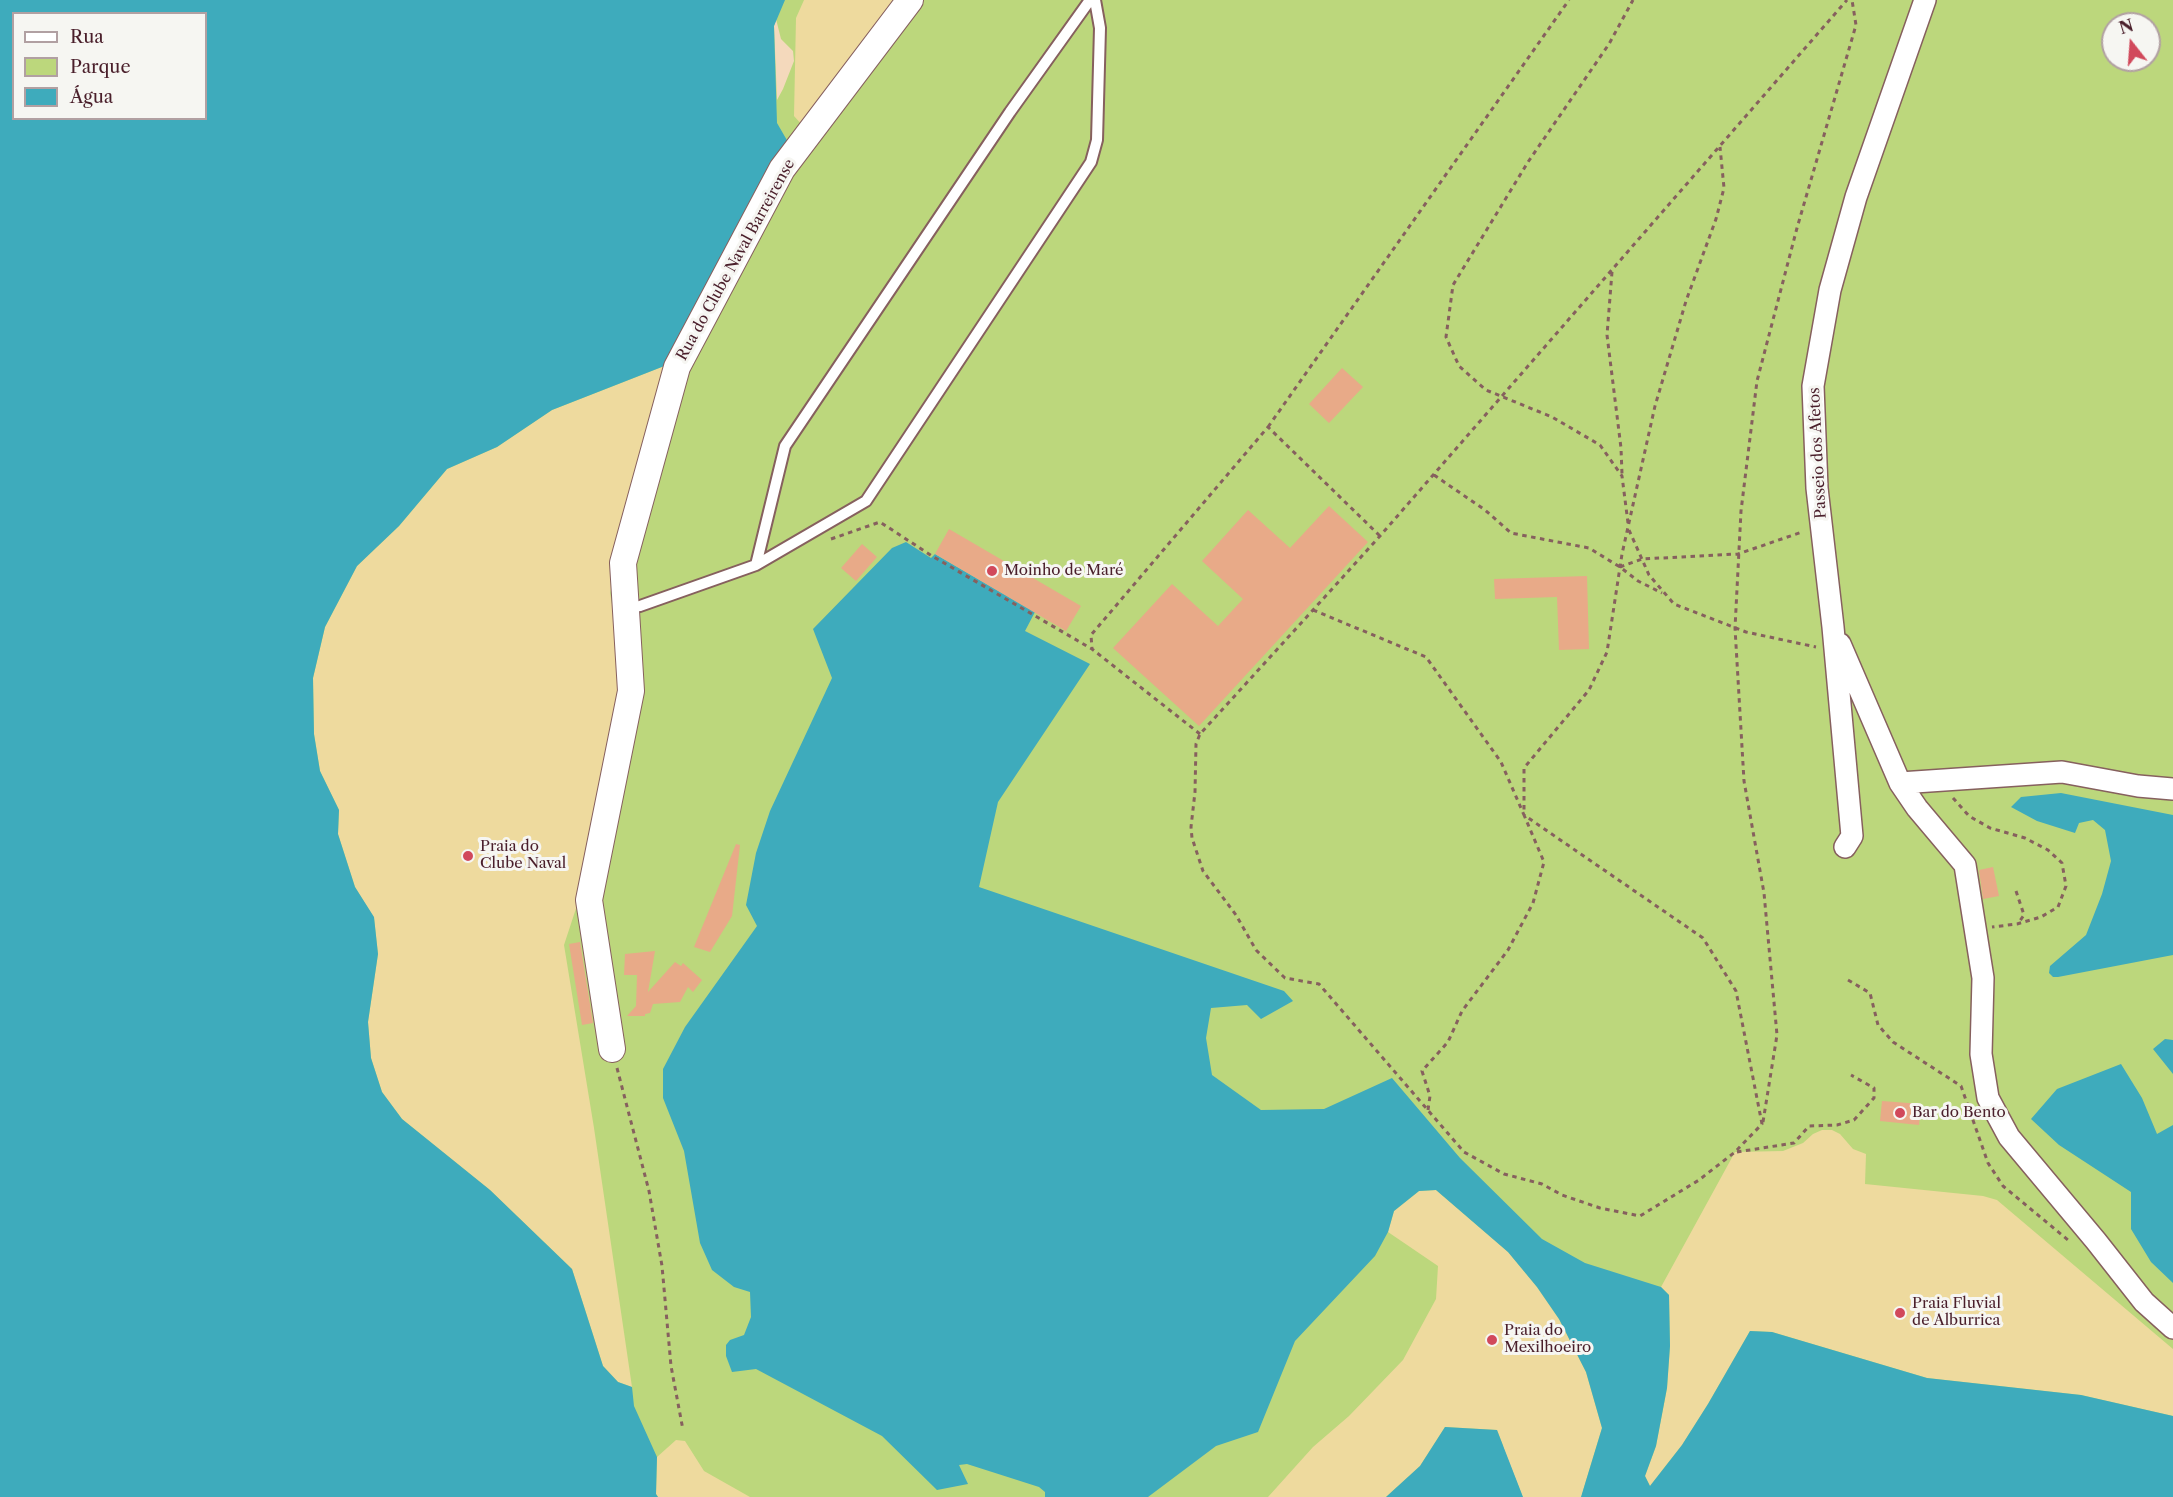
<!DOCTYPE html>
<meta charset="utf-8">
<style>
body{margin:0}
#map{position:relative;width:2173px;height:1497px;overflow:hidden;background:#f4d9bc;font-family:"Libre Caslon Text",serif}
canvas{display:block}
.legend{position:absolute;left:12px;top:12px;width:195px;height:108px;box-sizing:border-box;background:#f6f6f2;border:2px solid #b1a0a2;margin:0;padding:8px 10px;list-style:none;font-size:18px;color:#4a1f2b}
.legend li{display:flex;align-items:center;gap:12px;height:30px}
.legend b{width:30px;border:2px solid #b1a0a2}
.north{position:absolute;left:2101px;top:12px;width:60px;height:60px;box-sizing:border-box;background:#f6f6f2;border:2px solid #b1a0a2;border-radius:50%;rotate:343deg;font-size:16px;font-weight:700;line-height:24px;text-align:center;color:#4a1f2b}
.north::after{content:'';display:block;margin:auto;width:21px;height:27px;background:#d1495b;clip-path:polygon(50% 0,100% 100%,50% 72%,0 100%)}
</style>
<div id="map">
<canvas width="2173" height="1497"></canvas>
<ul class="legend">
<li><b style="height:8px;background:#fff"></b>Rua</li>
<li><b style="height:16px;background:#bcd77c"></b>Parque</li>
<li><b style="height:16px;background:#3eabbc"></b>Água</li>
</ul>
<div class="north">N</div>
</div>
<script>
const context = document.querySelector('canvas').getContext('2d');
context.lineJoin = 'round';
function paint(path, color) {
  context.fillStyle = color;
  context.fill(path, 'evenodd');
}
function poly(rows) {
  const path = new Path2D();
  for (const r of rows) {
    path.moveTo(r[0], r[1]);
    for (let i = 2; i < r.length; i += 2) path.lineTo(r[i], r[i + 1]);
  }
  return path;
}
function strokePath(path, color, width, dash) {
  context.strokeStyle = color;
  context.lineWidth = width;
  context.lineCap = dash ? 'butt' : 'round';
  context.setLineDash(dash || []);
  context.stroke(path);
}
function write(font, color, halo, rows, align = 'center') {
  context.font = font + ' "Libre Caslon Text",serif';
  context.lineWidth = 6;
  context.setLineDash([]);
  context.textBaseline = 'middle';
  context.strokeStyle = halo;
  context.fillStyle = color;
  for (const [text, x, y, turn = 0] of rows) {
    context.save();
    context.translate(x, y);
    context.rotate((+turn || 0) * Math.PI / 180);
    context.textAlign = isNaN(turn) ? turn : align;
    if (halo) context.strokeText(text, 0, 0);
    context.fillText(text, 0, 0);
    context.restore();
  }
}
const green = poly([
 [0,0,206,14,14,14,14,118,142,160,474,0,2173,0,2173,1497,1581,1497,1588,1470,1503,1446,1523,1497,438,1497,45,713],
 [776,19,781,39,793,51,794,61,783,89,777,100,774,26],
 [2113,24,2149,24,2149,60,2113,60]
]);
const sand = poly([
 [804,0,900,0,803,126,794,116,796,18],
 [672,363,610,593,626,681,586,878,564,945,594,1128,632,1387,618,1382,603,1366,572,1269,490,1190,402,1119,382,1092,371,1058,368,1022,378,954,374,918,355,887,338,834,339,810,320,771,314,734,313,678,325,627,357,566,399,526,447,469,497,447,552,410],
 [1822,1130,1832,1130,1840,1134,1853,1149,1866,1154,1865,1184,1983,1196,1997,1200,2173,1349,2173,1416,2081,1395,1927,1378,1772,1332,1750,1331,1708,1404,1682,1445,1650,1486,1645,1476,1656,1446,1667,1388,1670,1346,1669,1295,1661,1287,1735,1152,1783,1151,1803,1143,1813,1134],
 [1436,1190,1508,1252,1537,1287,1559,1319,1586,1372,1602,1428,1581,1497,1523,1497,1497,1430,1445,1427,1420,1466,1386,1497,1268,1497,1313,1447,1349,1416,1403,1360,1436,1299,1438,1266,1388,1232,1394,1211,1419,1191],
 [676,1440,685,1441,704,1471,750,1497,658,1497,656,1494,657,1457]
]);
const water = poly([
 [0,0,785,0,774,26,777,123,788,142,672,363,552,410,497,447,447,469,399,526,357,566,325,627,313,678,314,734,320,771,339,810,338,834,355,887,374,917,378,954,368,1022,371,1058,382,1092,402,1119,490,1190,572,1269,603,1366,618,1382,632,1387,634,1406,657,1457,656,1494,658,1497,0,1497],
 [14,14,206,14,206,118,14,118],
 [906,542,931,558,935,554,1035,612,1025,631,1090,664,998,802,979,887,1284,991,1293,1001,1261,1019,1247,1005,1211,1008,1206,1038,1212,1075,1261,1110,1324,1109,1392,1078,1460,1158,1542,1239,1585,1263,1661,1287,1669,1295,1670,1346,1667,1388,1656,1446,1645,1476,1650,1486,1682,1445,1708,1404,1750,1331,1772,1332,1927,1378,2081,1395,2173,1416,2173,1497,1581,1497,1602,1428,1586,1372,1559,1319,1537,1287,1508,1252,1436,1190,1419,1191,1394,1211,1388,1232,1375,1256,1295,1341,1258,1432,1216,1446,1148,1497,1045,1497,1045,1492,1039,1487,967,1464,959,1465,968,1484,937,1490,882,1436,756,1369,732,1372,726,1356,726,1345,730,1340,744,1335,751,1317,750,1292,734,1287,712,1270,700,1243,684,1151,663,1098,663,1069,685,1027,757,926,746,905,756,853,770,811,832,678,813,629,892,548],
 [2061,793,2173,815,2173,955,2058,977,2053,977,2049,973,2050,966,2086,935,2102,894,2111,861,2105,830,2093,820,2079,823,2075,833,2037,821,2011,807,2021,797],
 [2165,1039,2173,1040,2173,1074,2153,1049],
 [2121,1064,2142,1098,2157,1134,2173,1125,2173,1283,2151,1262,2131,1229,2131,1192,2059,1145,2031,1119,2057,1089],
 [1445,1427,1497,1430,1523,1497,1386,1497,1420,1466]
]);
const building = poly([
 [1342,368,1363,387,1329,423,1309,404],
 [1329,506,1368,542,1199,726,1113,648,1172,584,1218,626,1243,599,1202,561,1248,510,1290,548],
 [949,529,1081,606,1066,631,935,554],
 [862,544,877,557,856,581,841,568],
 [1587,576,1589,649,1559,650,1557,597,1495,599,1494,579],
 [736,844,740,845,732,916,710,952,694,947],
 [1993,867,1999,896,1983,899,1979,870],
 [580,942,593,1023,582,1025,569,944],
 [655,951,648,992,675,962,681,966,683,963,702,980,693,992,688,987,680,1002,653,1004,650,1013,645,1014,645,1016,627,1016,636,1006,637,975,624,975,625,954],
 [1882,1101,1921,1104,1919,1125,1880,1121]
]);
const path = poly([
 [1612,272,1607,335,1621,448,1622,474],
 [1268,427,1569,0],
 [1434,475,1485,510,1511,533,1589,548,1620,567,1638,581,1662,593],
 [1628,523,1622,476,1600,445,1552,417,1486,390,1459,366,1446,337,1453,285,1528,162,1609,44,1633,0],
 [1629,530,1649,575,1674,604,1746,632,1816,647],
 [831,539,880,522,932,556,1092,649],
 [1620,567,1642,559,1738,554,1802,532],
 [1313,610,1426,657,1501,762,1524,815,1703,938,1736,991,1762,1124,1735,1152,1699,1180,1640,1216,1600,1208,1562,1195,1542,1184,1504,1174,1464,1152,1319,984,1285,978,1256,950,1236,915,1203,871,1192,838,1191,827,1195,792,1196,744,1200,734,1313,610,1380,536,1847,0],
 [1200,734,1092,649,1091,635,1268,427,1380,536],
 [1953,798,1969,816,1990,828,2025,838,2048,850,2062,863,2066,886,2058,907,2041,917,2017,924,1992,927],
 [2016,891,2024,915,2019,922],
 [1848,980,1870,993,1878,1025,1893,1042,1961,1086,1988,1163,2003,1186,2068,1240],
 [617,1068,649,1191,662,1266,671,1366,683,1430],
 [1428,1110,1430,1096,1422,1071,1448,1042,1462,1011,1508,950,1533,903,1544,862,1524,815,1524,768,1589,690,1607,652,1622,554,1655,406,1686,301,1716,219,1724,188,1720,147],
 [1763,1122,1777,1035,1764,893,1744,781,1735,628,1741,511,1757,381,1797,228,1856,25,1852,0],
 [1737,1152,1794,1143,1809,1126,1837,1125,1854,1120,1874,1098,1874,1088,1851,1075]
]);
const service = poly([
 [756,565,785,446,1010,112,1090,0],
 [626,608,640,606,756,565,866,501,1091,162,1097,140,1100,28,1095,0]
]);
const minor = poly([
 [1840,644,1900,783,1917,808,1965,865,1983,978,1981,1054,1988,1098,2009,1137,2096,1241,2144,1302,2173,1328],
 [1900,783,2062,772,2138,786,2173,789],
 [1845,847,1852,836,1833,627,1817,488,1813,386,1830,290,1856,197,1925,0]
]);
const tertiary = poly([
 [612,1049,589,900,631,691,623,563,677,367,782,169,910,0]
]);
const markers = [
 [992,571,6,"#d1495b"],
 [468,856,6,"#d1495b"],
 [1900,1113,6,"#d1495b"],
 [1900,1313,6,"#d1495b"],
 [1492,1340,6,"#d1495b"]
];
const streetNames = [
 ["Rua do Clube Naval Barreirense",736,260,-61],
 ["Passeio dos Afetos",1818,453,-93]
];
const poiNames = [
 ["Moinho de Maré",1004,571],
 ["Praia do",480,847],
 ["Clube Naval",480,864],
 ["Bar do Bento",1912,1113],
 ["Praia Fluvial",1912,1304],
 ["de Alburrica",1912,1321],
 ["Praia do",1504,1331],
 ["Mexilhoeiro",1504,1348]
];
paint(green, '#bcd77c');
paint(sand, '#eeda9e');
paint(water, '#3eabbc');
paint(building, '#e8aa88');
strokePath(service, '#86605e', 14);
strokePath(minor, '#86605e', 24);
strokePath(tertiary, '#86605e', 28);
strokePath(path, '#86605e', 3, [4.5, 4.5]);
strokePath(service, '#fff', 10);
strokePath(minor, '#fff', 21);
strokePath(tertiary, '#fff', 26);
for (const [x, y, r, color] of markers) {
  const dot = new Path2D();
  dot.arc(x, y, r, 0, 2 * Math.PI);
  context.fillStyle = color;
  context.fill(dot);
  strokePath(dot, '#f6f6f2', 2);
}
write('15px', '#4a1f2b', '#f6f6f2', streetNames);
write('15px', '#4a1f2b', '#f6f6f2', poiNames, 'left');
</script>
